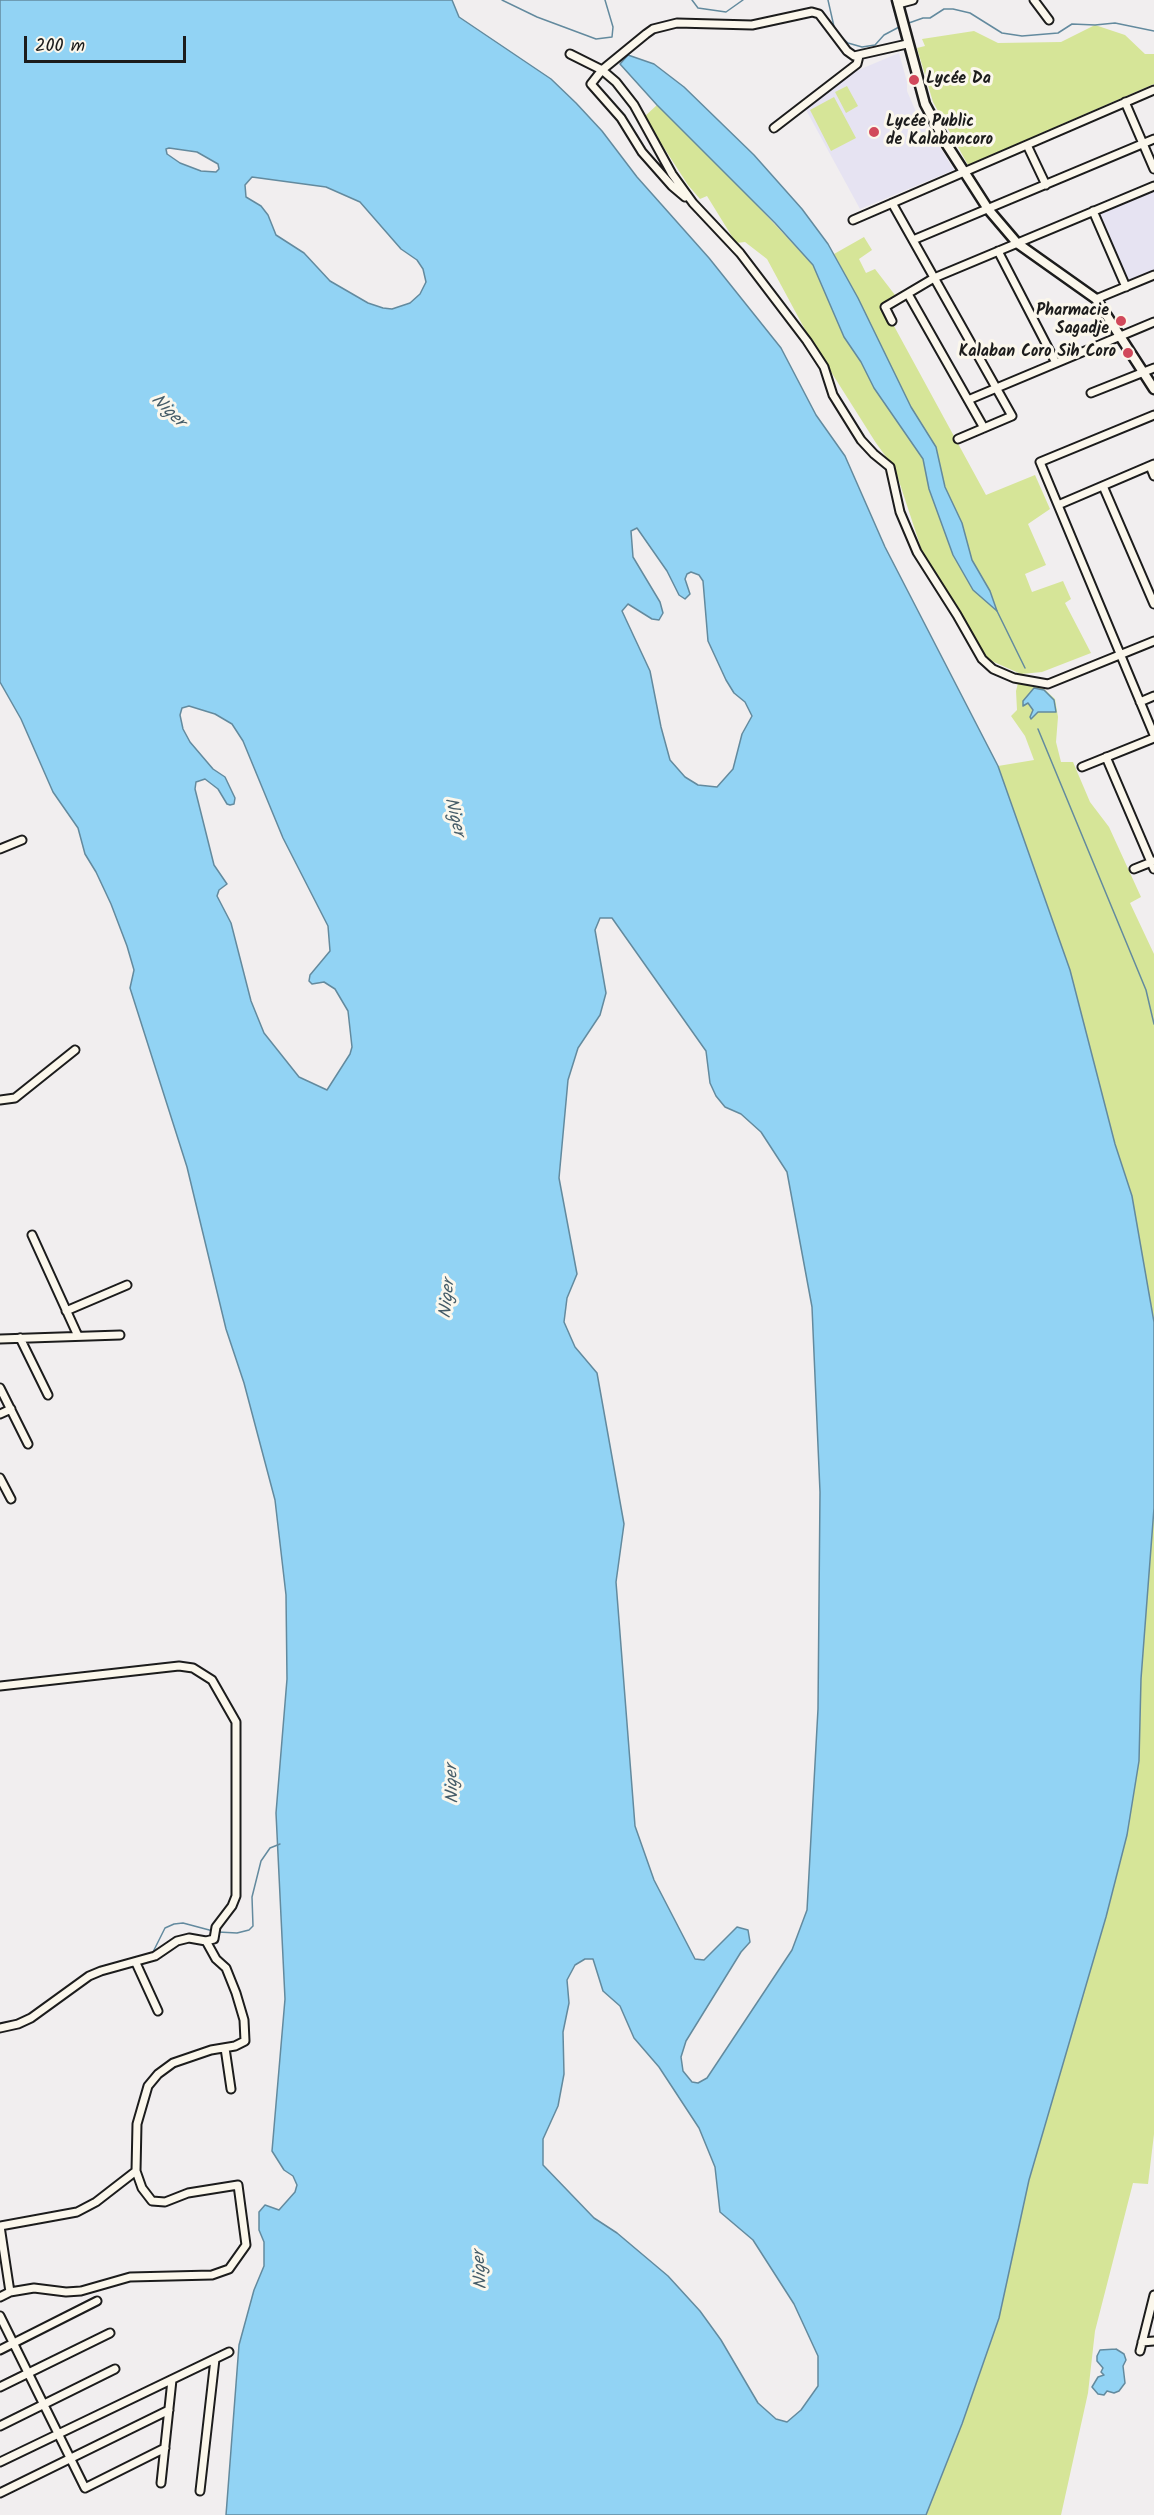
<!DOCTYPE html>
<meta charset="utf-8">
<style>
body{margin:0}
#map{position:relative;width:1154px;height:2515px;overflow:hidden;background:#f1eeef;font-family:Kalam,sans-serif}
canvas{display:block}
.scale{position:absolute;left:24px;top:36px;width:162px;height:27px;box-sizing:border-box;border:3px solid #1c1c1c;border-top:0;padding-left:8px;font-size:18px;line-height:21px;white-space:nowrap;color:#1c1c1c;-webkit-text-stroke:4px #fbf7ec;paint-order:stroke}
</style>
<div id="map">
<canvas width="1154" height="2515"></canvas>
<div class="scale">200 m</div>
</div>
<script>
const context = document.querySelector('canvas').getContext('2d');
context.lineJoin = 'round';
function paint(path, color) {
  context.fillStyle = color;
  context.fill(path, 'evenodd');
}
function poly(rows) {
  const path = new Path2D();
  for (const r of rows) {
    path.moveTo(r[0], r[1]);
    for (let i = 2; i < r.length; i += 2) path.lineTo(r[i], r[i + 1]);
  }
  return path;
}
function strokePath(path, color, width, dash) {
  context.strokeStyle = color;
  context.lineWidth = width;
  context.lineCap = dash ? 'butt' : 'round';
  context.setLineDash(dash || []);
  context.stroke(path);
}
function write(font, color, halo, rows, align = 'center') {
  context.font = font + ' Kalam,sans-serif';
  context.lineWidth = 6;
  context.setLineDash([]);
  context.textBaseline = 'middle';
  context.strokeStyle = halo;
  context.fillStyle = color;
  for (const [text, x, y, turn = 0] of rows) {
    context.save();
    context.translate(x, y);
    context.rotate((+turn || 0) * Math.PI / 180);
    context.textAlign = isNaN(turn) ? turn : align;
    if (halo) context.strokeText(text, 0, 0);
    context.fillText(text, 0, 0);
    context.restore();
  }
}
const built = poly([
 [899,53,907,82,907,91,923,128,927,126,954,170,860,209,805,108,856,71],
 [1154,190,1154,271,1128,282,1099,214]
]);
const green = poly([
 [1095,25,1125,35,1145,54,1154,54,1154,84,968,165,933,102,917,48,925,46,922,39,974,31,998,43,1061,42],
 [847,86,858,106,846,113,835,92],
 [834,97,856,138,831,151,810,110],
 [657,105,718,164,813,265,844,336,861,362,874,388,923,459,929,489,953,555,973,590,996,610,990,591,972,560,962,523,945,487,936,447,911,407,858,298,834,254,864,237,872,250,859,259,866,273,875,269,895,295,882,304,986,495,1035,475,1050,509,1028,524,1046,565,1025,574,1032,592,1063,581,1071,599,1065,603,1091,653,1042,672,1021,674,987,659,922,551,895,469,876,443,809,337,767,259,745,242,736,243,707,196,700,199,688,185,644,117],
 [1018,683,1039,684,1055,699,1058,717,1056,742,1061,762,1073,762,1090,802,1109,827,1141,897,1130,903,1154,954,1154,1322,1132,1196,1115,1144,1070,970,998,766,1034,760,1025,736,1011,716,1017,710,1016,691],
 [1154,1508,1154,2134,1148,2184,1133,2183,1095,2331,1088,2393,1061,2515,926,2515,962,2424,999,2318,1029,2180,1106,1917,1127,1835,1139,1761,1141,1679]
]);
const water = poly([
 [0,0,452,0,459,17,551,79,576,103,602,131,637,177,709,258,781,348,816,415,845,456,885,547,998,766,1070,970,1115,1144,1132,1196,1154,1322,1154,1508,1141,1679,1139,1761,1127,1835,1106,1917,1029,2180,999,2318,962,2424,926,2515,226,2515,239,2345,254,2290,264,2266,264,2242,259,2230,259,2212,265,2205,279,2210,295,2192,297,2185,293,2176,284,2170,272,2151,285,1999,276,1813,287,1679,286,1595,275,1500,244,1383,226,1329,187,1167,130,988,134,970,127,946,111,904,96,872,85,854,78,828,53,792,21,719,0,682,0,0],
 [169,148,197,152,218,164,219,169,216,172,201,171,180,163,167,154,166,149,169,148],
 [252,177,326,187,360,202,401,249,417,260,423,269,426,282,420,294,410,303,392,309,383,308,368,303,330,281,304,253,276,235,268,215,261,206,246,197,245,185,252,177],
 [637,528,667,571,679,595,685,599,690,594,685,579,687,574,691,572,699,575,703,581,708,641,726,680,734,693,745,702,752,716,742,734,733,769,717,787,698,785,685,777,670,760,661,727,650,671,622,611,628,604,652,619,659,620,663,613,660,602,633,557,631,531,637,528],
 [189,706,215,714,232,724,243,741,283,838,328,926,330,951,310,975,309,981,312,984,324,982,335,989,348,1011,352,1047,350,1054,327,1090,299,1077,264,1033,251,1001,231,923,217,896,219,890,227,884,214,865,195,789,196,782,205,779,218,789,227,804,230,805,234,804,235,798,225,777,213,769,190,742,183,729,180,715,182,708,189,706],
 [600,918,612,918,706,1051,710,1083,716,1096,725,1107,741,1114,761,1132,787,1172,812,1307,820,1492,818,1709,807,1910,792,1950,707,2078,698,2083,692,2082,683,2071,681,2057,686,2041,741,1952,750,1942,748,1930,737,1927,704,1960,695,1959,654,1880,635,1826,616,1582,624,1524,597,1373,575,1347,564,1322,567,1298,577,1274,559,1178,568,1080,578,1048,600,1015,606,993,595,930,600,918],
 [585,1959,593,1959,603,1991,620,2006,634,2038,659,2067,699,2128,715,2167,720,2212,753,2240,794,2304,818,2356,818,2386,801,2410,787,2422,776,2419,758,2403,721,2340,700,2311,668,2276,617,2233,594,2218,543,2165,543,2139,558,2106,564,2074,563,2032,569,2003,567,1980,575,1965,585,1959],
 [628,55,654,64,684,87,754,155,802,209,828,244,858,298,911,407,936,447,945,487,962,523,972,560,990,591,997,611,973,590,953,555,929,489,923,459,874,388,861,362,844,337,813,265,775,223,657,105,620,64,628,55],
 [1034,688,1044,690,1054,700,1056,712,1038,712,1031,719,1030,717,1033,710,1028,703,1023,706,1023,701,1034,688],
 [1116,2349,1124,2354,1126,2360,1123,2366,1125,2383,1119,2391,1114,2393,1107,2391,1104,2395,1098,2394,1092,2387,1098,2377,1104,2375,1101,2372,1103,2368,1097,2361,1097,2356,1100,2350,1116,2349]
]);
const stream = poly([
 [502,0,537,17,596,39,612,37,613,27,605,0],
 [692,0,698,8,726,12,743,0],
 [828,0,835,31],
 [906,24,923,18,930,18,944,9,953,9,970,13,1002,33,1022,36,1058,33,1072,24,1095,25,1115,23,1154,31],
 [839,35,848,43,862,47,875,45,884,35,901,26],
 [997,611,1025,668],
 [1038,729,1146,990,1154,1024],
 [218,1932,237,1933,249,1930,253,1926,252,1897,261,1861,270,1848,280,1844],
 [153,1952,165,1928,174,1924,183,1923,213,1931]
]);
const minor = poly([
 [1034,0,1049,20],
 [898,4,913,0],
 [570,54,602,70,616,82,634,105,672,174,693,203,740,253,807,341,824,367,833,395,861,440,874,454,890,467,900,512,917,552,957,615,982,659,993,669,1014,678,1048,684,1154,641],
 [1125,102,1154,169],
 [774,128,857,64,859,56],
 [1027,145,1046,185],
 [685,197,672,186,642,152,621,118,591,84,602,70,646,34,653,29,677,23,752,25,812,12,819,14,847,51,854,56,907,44],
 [892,203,1012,416,958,439],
 [1093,211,1126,287],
 [853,220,1154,90],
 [913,240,1154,139],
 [998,251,1056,363],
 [908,294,984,428],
 [1096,299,1154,275],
 [892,321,885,307,934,278,1154,186],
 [1091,393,1154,368],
 [968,400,1154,322],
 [1154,415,1040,462,1154,735],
 [1150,466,1154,476],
 [1103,486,1154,604],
 [1058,505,1154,464],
 [1140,702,1154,696],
 [1106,757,1154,869],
 [1082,767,1154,738],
 [0,849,22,840],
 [1134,869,1154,861],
 [0,1100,15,1098,75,1050],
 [32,1235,78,1336],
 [66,1311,127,1285],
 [20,1338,48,1395],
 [0,1339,120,1335],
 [0,1388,28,1444],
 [0,1414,11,1409],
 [0,1478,11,1499],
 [0,1686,179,1666,193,1668,212,1680,236,1722,236,1896,232,1906,216,1927,214,1939,206,1941,189,1938,177,1941,155,1956,101,1971,89,1976,31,2018,18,2024,0,2028],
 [136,1963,158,2011],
 [225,2048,231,2089],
 [0,2226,77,2212,96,2202,136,2171,137,2124,148,2086,158,2074,173,2063,211,2050,235,2046,245,2041,244,2020,236,1993,226,1968,216,1959,206,1941],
 [0,2226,10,2292],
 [0,2297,10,2292,34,2288,66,2292,81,2291,130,2277,212,2275,229,2269,246,2245,238,2185,188,2193,165,2202,152,2201,142,2188,136,2171],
 [0,2316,85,2488,165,2448],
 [1142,2342,1154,2341],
 [0,2350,97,2301],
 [1140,2351,1154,2295],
 [0,2387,110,2333],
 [0,2426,115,2369],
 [0,2462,229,2352],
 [161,2483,172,2380],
 [200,2491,215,2359],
 [0,2493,169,2410]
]);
const major = poly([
 [897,0,925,104,947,145,988,209,1017,243,1096,299,1154,389]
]);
const markers = [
 [914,80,6,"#d1495b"],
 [874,132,6,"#d1495b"],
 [1121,321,6,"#d1495b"],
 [1128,353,6,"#d1495b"]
];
const poiNames = [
 ["Lycée Da",926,80],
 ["Lycée Public",886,123],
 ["de Kalabancoro",886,141],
 ["Pharmacie",1109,312,"right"],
 ["Sagadje",1109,330,"right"],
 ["Kalaban Coro Sih Coro",1116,353,"right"]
];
const waterNames = [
 ["Niger",167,412,44],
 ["Niger",453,817,76],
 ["Niger",449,1299,-85],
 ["Niger",454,1784,-92],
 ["Niger",482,2270,-94]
];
paint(built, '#e6e3f2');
paint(green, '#d6e598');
paint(water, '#92d3f4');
strokePath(water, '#638a9e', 1.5);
strokePath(stream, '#638a9e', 1.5);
strokePath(minor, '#1c1c1c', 11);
strokePath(major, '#1c1c1c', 13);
strokePath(minor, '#fbf7ec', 7);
strokePath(major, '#fbf7ec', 8);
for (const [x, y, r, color] of markers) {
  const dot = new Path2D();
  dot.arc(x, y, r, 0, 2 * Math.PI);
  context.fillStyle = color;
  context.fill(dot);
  strokePath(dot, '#fbf7ec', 2);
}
write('bold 16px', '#1c1c1c', '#fbf7ec', poiNames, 'left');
write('italic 18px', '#455c68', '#fbf7ec', waterNames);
</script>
